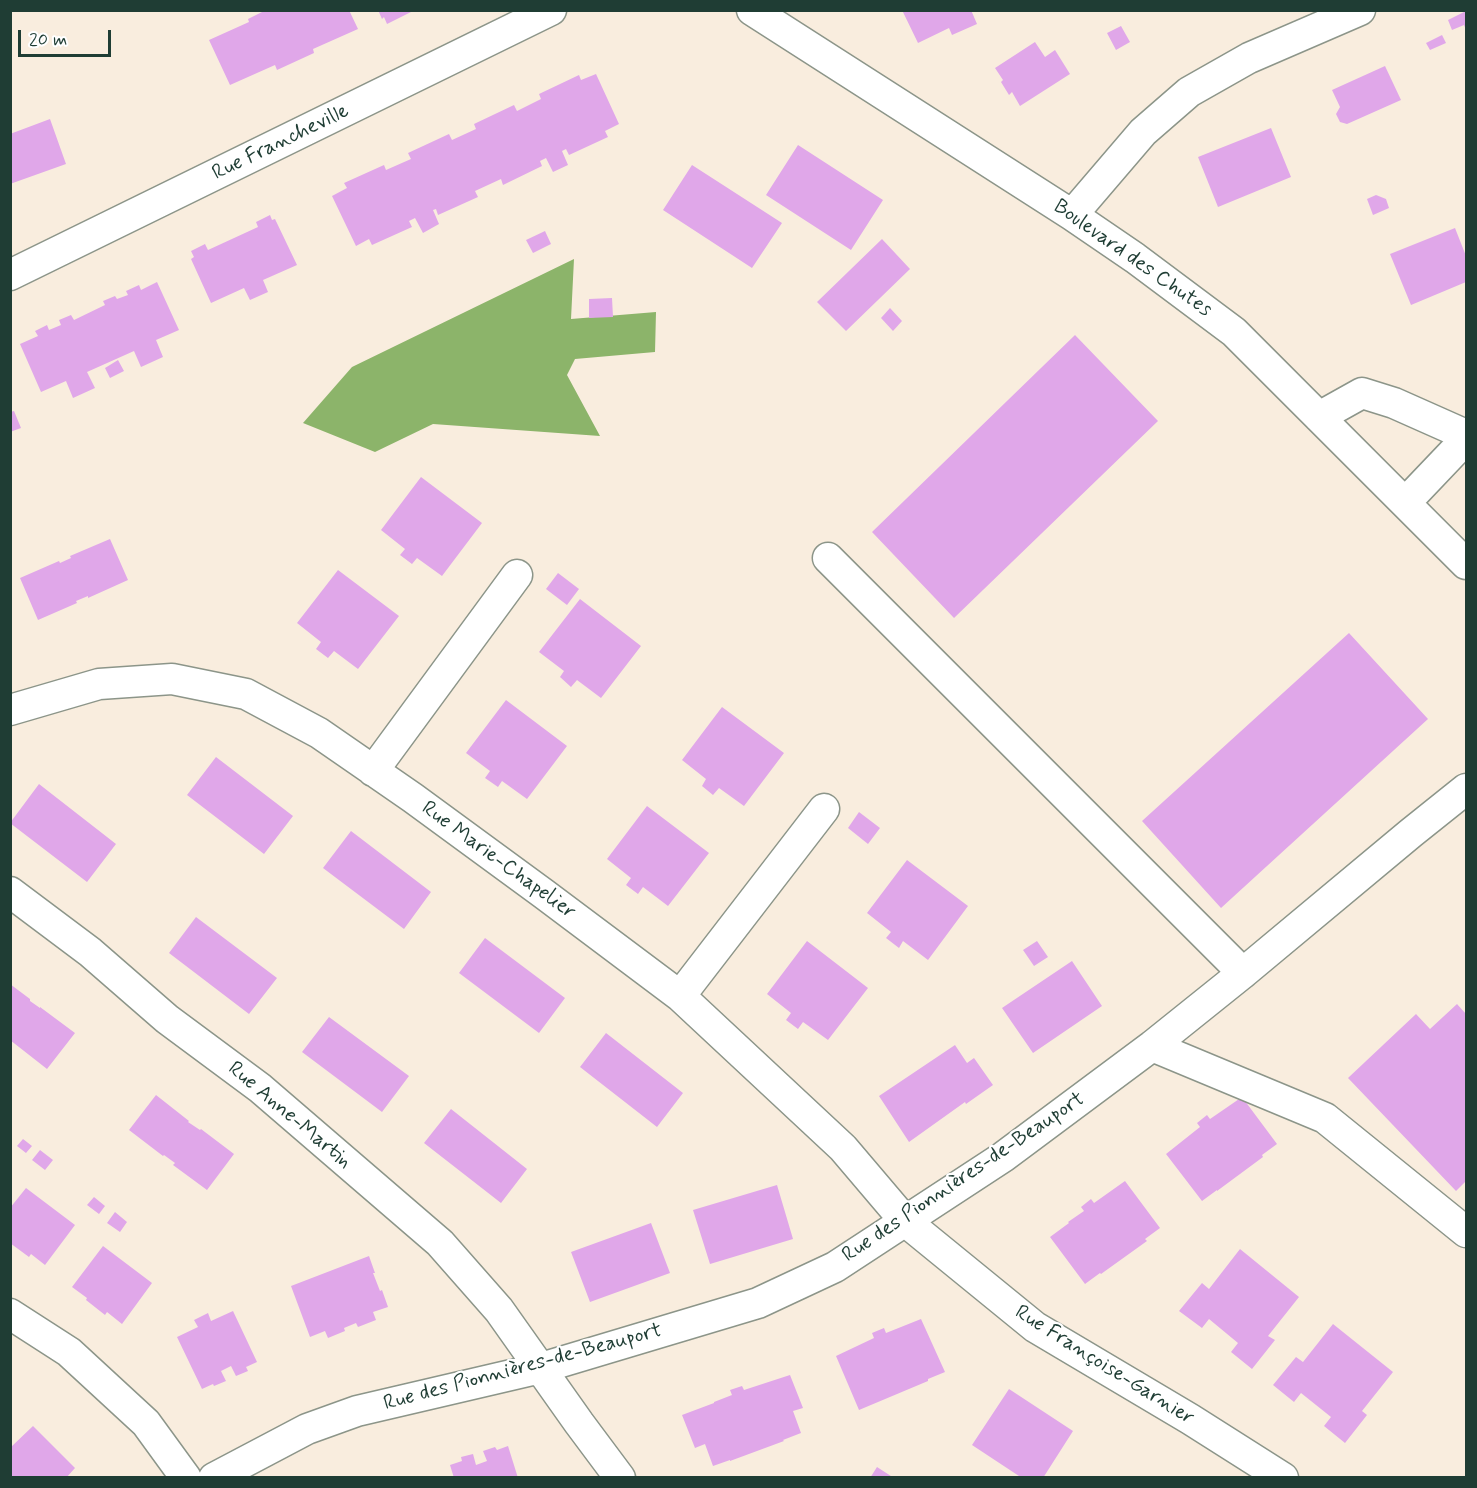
<!DOCTYPE html>
<meta charset="utf-8">
<style>
body{margin:0}
#map{position:relative;width:1477px;height:1488px;overflow:hidden;background:#f9edde;font-family:Mynerve,sans-serif}
canvas{display:block}
.frame{position:absolute;inset:0;border:12px solid #1f3d34;pointer-events:none}
.scale{position:absolute;left:18px;top:30px;width:93px;height:27px;box-sizing:border-box;border:3px solid #1f3d34;border-top:0;padding-left:8px;font-size:18px;line-height:21px;white-space:nowrap;color:#1f3d34;-webkit-text-stroke:4px #fff;paint-order:stroke}
</style>
<div id="map">
<canvas width="1477" height="1488"></canvas>
<div class="frame"></div>
<div class="scale">20 m</div>
</div>
<script>
const context = document.querySelector('canvas').getContext('2d');
context.lineJoin = 'round';
function paint(path, color) {
  context.fillStyle = color;
  context.fill(path, 'evenodd');
}
function poly(rows) {
  const path = new Path2D();
  for (const r of rows) {
    path.moveTo(r[0], r[1]);
    for (let i = 2; i < r.length; i += 2) path.lineTo(r[i], r[i + 1]);
  }
  return path;
}
function strokePath(path, color, width, dash) {
  context.strokeStyle = color;
  context.lineWidth = width;
  context.lineCap = dash ? 'butt' : 'round';
  context.setLineDash(dash || []);
  context.stroke(path);
}
function write(font, color, halo, rows, align = 'center') {
  context.font = font + ' Mynerve,sans-serif';
  context.lineWidth = 4.5;
  context.setLineDash([]);
  context.textBaseline = 'middle';
  context.strokeStyle = halo;
  context.fillStyle = color;
  for (const [text, x, y, turn = 0] of rows) {
    context.save();
    context.translate(x, y);
    context.rotate((+turn || 0) * Math.PI / 180);
    context.textAlign = isNaN(turn) ? turn : align;
    if (halo) context.strokeText(text, 0, 0);
    context.fillText(text, 0, 0);
    context.restore();
  }
}
const forest = poly([
 [574,259,571,319,656,312,655,352,575,359,567,375,600,436,433,424,375,452,303,423,352,367]
]);
const building = poly([
 [266,10,349,10,358,29,313,49,314,53,277,70,275,65,230,85,209,40,249,22,248,19],
 [378,10,415,10,387,24,384,17,382,19],
 [902,10,971,10,977,24,952,35,949,28,918,43],
 [1466,11,1466,30,1464,25,1452,30,1448,20],
 [1121,26,1130,42,1116,50,1107,33],
 [1442,35,1446,43,1430,50,1426,43],
 [1035,42,1045,57,1055,50,1070,74,1020,106,1012,92,1009,95,1001,82,1003,80,995,68],
 [1385,66,1401,100,1347,124,1340,122,1336,114,1340,107,1332,90],
 [596,74,619,124,605,131,608,137,569,155,566,149,562,151,568,165,553,172,546,158,540,161,542,166,503,185,501,179,475,191,478,197,438,215,436,209,433,210,439,224,423,233,415,218,409,221,412,227,372,245,369,239,356,246,332,196,347,188,344,183,384,165,386,170,411,159,408,153,449,134,452,140,476,129,474,124,514,105,517,111,541,99,539,94,579,75,581,80],
 [50,119,66,164,10,184,10,134],
 [1271,128,1291,177,1218,207,1198,157],
 [798,145,883,200,851,250,766,195],
 [692,165,782,223,752,268,663,210],
 [1376,195,1386,199,1389,208,1373,215,1367,199],
 [270,215,272,220,275,219,297,265,263,280,268,292,250,300,244,288,211,303,191,259,194,257,191,251,205,244,208,250,258,227,256,222],
 [1455,228,1466,256,1466,282,1411,305,1390,254],
 [545,231,551,244,533,253,526,240],
 [882,239,910,269,846,331,817,302],
 [157,282,179,330,156,340,163,357,141,367,134,351,87,372,95,388,73,398,66,381,41,392,20,344,38,336,35,331,47,325,49,330,61,325,59,320,71,315,74,320,105,305,103,301,115,296,117,299,128,295,126,291,139,285,141,290],
 [612,298,613,317,589,318,589,299],
 [890,308,902,321,893,331,881,318],
 [1075,335,1158,421,954,618,872,532],
 [118,360,124,371,110,378,105,368],
 [14,411,21,428,10,432,10,412],
 [421,477,482,523,442,576,417,558,412,564,400,555,405,549,381,530],
 [110,539,128,580,88,598,88,596,76,601,77,603,38,620,20,578,59,561,60,563,71,558,70,556],
 [338,570,399,616,358,669,334,651,328,658,316,649,321,642,297,623],
 [558,573,579,589,567,605,546,589],
 [580,599,641,646,601,698,577,680,571,687,560,677,564,671,539,652],
 [1349,633,1428,719,1221,908,1142,821],
 [506,700,567,746,527,799,502,781,498,787,485,778,490,771,466,753],
 [722,707,784,753,744,806,719,788,713,795,702,786,706,779,682,760],
 [216,757,293,816,264,854,187,795],
 [39,784,116,844,87,882,10,823],
 [647,806,709,853,668,906,643,887,638,894,626,885,631,878,607,859],
 [859,812,880,828,868,844,848,828],
 [351,831,431,892,404,929,323,868],
 [907,860,968,906,928,960,903,941,899,948,886,938,891,932,867,913],
 [196,917,277,978,249,1014,169,953],
 [485,938,565,998,539,1033,459,973],
 [807,941,868,988,828,1040,803,1022,798,1029,786,1020,791,1013,767,994],
 [1037,941,1048,957,1034,966,1023,950],
 [1072,961,1102,1006,1033,1053,1002,1008],
 [10,984,30,999,30,1001,40,1008,40,1007,75,1033,47,1069,10,1040],
 [1457,1004,1466,1014,1466,1181,1456,1191,1348,1078,1416,1014,1430,1029],
 [329,1017,409,1076,382,1112,302,1052],
 [606,1033,683,1093,657,1127,580,1067],
 [955,1045,967,1063,974,1058,993,1085,966,1104,965,1102,909,1142,879,1096],
 [156,1095,189,1121,188,1122,200,1130,201,1129,234,1154,207,1190,173,1165,175,1163,164,1155,163,1156,129,1130],
 [1242,1097,1277,1144,1262,1155,1263,1157,1217,1191,1217,1190,1202,1201,1166,1154,1200,1127,1197,1123,1207,1115,1210,1119],
 [451,1109,527,1169,501,1203,424,1143],
 [23,1139,32,1146,26,1153,17,1146],
 [40,1150,53,1160,45,1170,32,1160],
 [1125,1181,1160,1228,1145,1239,1147,1241,1101,1274,1100,1273,1085,1284,1050,1237,1069,1223,1068,1222,1084,1211,1081,1207,1091,1199,1094,1203],
 [777,1185,793,1239,710,1264,693,1210],
 [26,1188,75,1225,45,1265,31,1254,29,1257,10,1243,10,1208],
 [94,1197,105,1206,99,1214,87,1205],
 [115,1212,127,1222,120,1232,107,1223],
 [651,1223,670,1273,590,1302,571,1252],
 [103,1246,152,1283,122,1324,107,1312,105,1315,86,1300,87,1298,72,1287],
 [1240,1249,1299,1297,1268,1336,1275,1340,1252,1369,1231,1352,1238,1343,1209,1319,1202,1328,1179,1311,1202,1283,1209,1289],
 [369,1256,375,1273,373,1273,380,1291,382,1290,388,1307,373,1312,376,1320,358,1327,356,1323,344,1328,345,1331,328,1338,325,1331,310,1337,291,1286],
 [233,1311,257,1362,246,1367,248,1371,236,1376,231,1366,221,1371,226,1381,214,1386,213,1384,202,1389,177,1337,198,1327,194,1320,208,1313,211,1321],
 [921,1319,945,1372,928,1379,928,1381,859,1410,836,1356,874,1338,872,1333,884,1328,886,1333],
 [1333,1324,1393,1372,1362,1411,1367,1415,1345,1443,1324,1426,1331,1417,1301,1393,1294,1402,1273,1385,1296,1357,1303,1362],
 [790,1375,803,1408,793,1411,801,1433,783,1440,784,1441,730,1461,730,1460,713,1466,705,1444,695,1448,682,1415,714,1403,714,1402,732,1395,730,1390,742,1386,744,1390],
 [1009,1389,1073,1431,1043,1478,1022,1478,972,1445],
 [33,1426,75,1468,66,1478,10,1478,10,1448],
 [508,1446,518,1478,454,1478,450,1465,462,1461,461,1457,473,1454,476,1465,487,1461,483,1451,495,1447,497,1450],
 [877,1467,894,1478,870,1478]
]);
const minor = poly([
 [752,10,1072,215,1135,258,1234,332,1466,564],
 [1072,215,1143,132,1189,92,1249,58,1360,10],
 [10,275,551,10],
 [1319,417,1362,393,1394,403,1466,435],
 [1405,503,1466,439],
 [828,558,1243,973],
 [10,710,99,684,172,679,246,694,319,733,413,798,544,894,680,996,843,1148,905,1221,1035,1327,1190,1419,1283,1478],
 [373,771,517,575],
 [10,892,90,952,167,1019,260,1088,440,1243,499,1310,579,1423,620,1478],
 [680,996,824,809],
 [1152,1046,1325,1118,1466,1232],
 [10,1314,69,1352,146,1423,186,1478],
 [214,1478,307,1429,357,1411,541,1368,758,1303,835,1267,1003,1157,1152,1046,1243,973,1411,833,1466,789]
]);
const streetNames = [
 ["Rue Francheville",281,143,-26],
 ["Boulevard des Chutes",1132,259,35],
 ["Rue Marie-Chapelier",498,861,36],
 ["Rue Anne-Martin",289,1116,40],
 ["Rue des Pionnières-de-Beauport",964,1178,-34],
 ["Rue Françoise-Garnier",1104,1366,32],
 ["Rue des Pionnières-de-Beauport",523,1368,-15]
];
paint(forest, '#8cb46a');
paint(building, '#e0a7e9');
strokePath(minor, '#8c9589', 33);
strokePath(minor, '#fff', 30);
write('21px', '#1f3d34', '#fff', streetNames);
</script>
